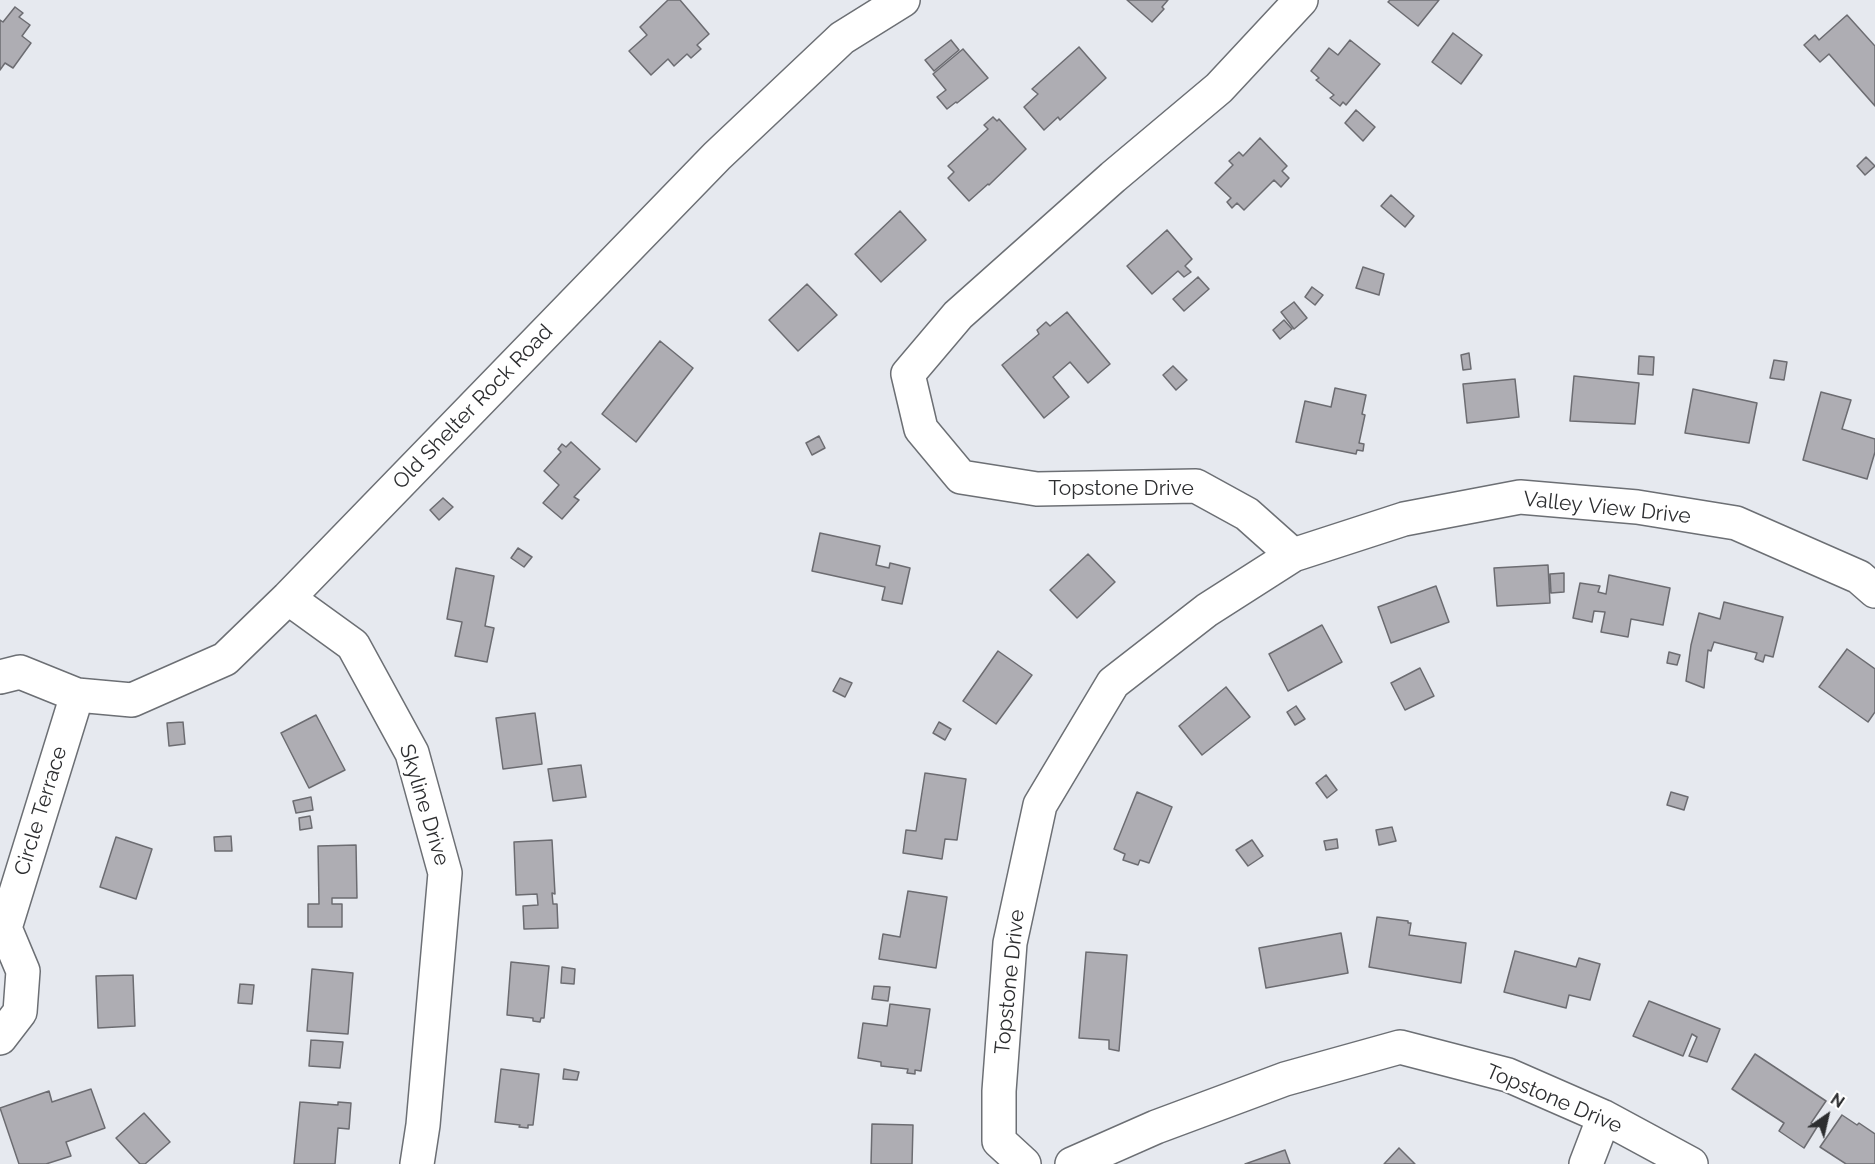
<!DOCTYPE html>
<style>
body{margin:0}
#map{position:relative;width:1875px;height:1164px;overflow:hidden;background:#e6e9ef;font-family:Raleway,sans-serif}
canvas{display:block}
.north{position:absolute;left:1797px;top:1086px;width:60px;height:60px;-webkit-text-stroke:4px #fff;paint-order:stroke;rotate:34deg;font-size:16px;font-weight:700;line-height:24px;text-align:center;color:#2d2e30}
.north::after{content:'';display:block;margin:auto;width:21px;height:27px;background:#2d2e30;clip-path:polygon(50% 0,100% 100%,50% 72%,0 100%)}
</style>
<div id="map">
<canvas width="1875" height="1164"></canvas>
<div class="north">N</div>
</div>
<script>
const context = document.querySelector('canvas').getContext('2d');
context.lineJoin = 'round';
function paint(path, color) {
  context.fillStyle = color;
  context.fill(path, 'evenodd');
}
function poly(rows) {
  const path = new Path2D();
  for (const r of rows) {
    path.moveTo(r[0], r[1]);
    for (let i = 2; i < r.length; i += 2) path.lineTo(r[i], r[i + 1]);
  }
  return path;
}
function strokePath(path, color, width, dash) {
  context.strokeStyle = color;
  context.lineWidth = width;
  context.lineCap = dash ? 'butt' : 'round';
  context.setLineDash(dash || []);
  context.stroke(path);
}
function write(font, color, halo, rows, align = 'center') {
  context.font = font + ' Raleway,sans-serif';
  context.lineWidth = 5;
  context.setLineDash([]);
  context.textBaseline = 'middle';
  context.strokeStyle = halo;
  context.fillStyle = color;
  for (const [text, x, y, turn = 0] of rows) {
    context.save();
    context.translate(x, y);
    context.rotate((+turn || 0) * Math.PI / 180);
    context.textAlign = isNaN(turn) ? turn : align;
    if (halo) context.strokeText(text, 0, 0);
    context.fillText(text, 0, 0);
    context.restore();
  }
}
const building = poly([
 [668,0,680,0,709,34,697,45,701,49,691,58,687,54,674,66,668,59,651,75,629,51,647,35,640,27,668,0],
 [1127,0,1168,0,1162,7,1164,9,1152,22,1127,0],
 [1390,0,1439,0,1418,26,1388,2,1390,0],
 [15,7,23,13,19,17,30,25,22,36,31,43,13,68,5,63,0,70,0,20,3,22,15,7],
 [1847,15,1875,46,1875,106,1829,54,1820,62,1804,45,1815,35,1819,40,1847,15],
 [1453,33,1482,55,1461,84,1432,62,1453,33],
 [951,40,959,50,934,71,925,60,951,40],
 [1350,40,1380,64,1346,105,1343,102,1340,106,1330,98,1334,95,1316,80,1319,78,1311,71,1329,48,1338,55,1350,40],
 [1079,47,1106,78,1060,120,1058,117,1044,130,1024,107,1038,94,1032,89,1079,47],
 [963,49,988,78,957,103,956,102,947,109,937,97,946,90,933,74,963,49],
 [1356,110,1375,127,1363,141,1345,123,1356,110],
 [993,117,997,121,999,119,1026,149,989,185,988,184,969,201,948,178,954,172,948,166,988,129,984,125,993,117],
 [1260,138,1287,166,1282,171,1289,178,1281,187,1274,180,1244,210,1237,203,1232,208,1227,202,1231,198,1215,183,1233,165,1229,161,1239,152,1243,156,1260,138],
 [1866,157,1875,166,1865,175,1857,166,1866,157],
 [1391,195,1414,216,1405,227,1381,206,1391,195],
 [900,211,926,240,881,282,855,254,900,211],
 [1167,230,1192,259,1185,266,1191,272,1184,277,1178,271,1152,294,1127,266,1167,230],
 [1363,267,1384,274,1379,295,1356,288,1363,267],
 [1198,277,1209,289,1184,311,1173,299,1198,277],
 [807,284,837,315,798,351,769,320,807,284],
 [1312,287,1323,295,1315,305,1305,297,1312,287],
 [1294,302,1307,318,1294,329,1281,312,1294,302],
 [1067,312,1110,364,1088,383,1070,362,1053,377,1069,397,1044,418,1002,365,1039,334,1037,330,1046,322,1050,326,1067,312],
 [1284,320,1292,329,1280,339,1273,330,1284,320],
 [660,341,693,368,636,442,602,414,660,341],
 [1469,353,1471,369,1463,370,1461,355,1469,353],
 [1639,356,1654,357,1653,375,1638,374,1639,356],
 [1774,360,1787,362,1784,380,1770,378,1774,360],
 [1173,366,1187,380,1176,390,1163,375,1173,366],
 [1574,376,1639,383,1635,424,1570,421,1574,376],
 [1515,379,1519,417,1467,423,1463,384,1515,379],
 [1335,388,1366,395,1362,414,1365,415,1359,443,1364,444,1363,451,1357,450,1356,454,1296,442,1305,401,1331,407,1335,388],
 [1693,389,1757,403,1749,443,1685,433,1693,389],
 [1821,392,1851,400,1842,429,1875,439,1875,452,1867,479,1803,460,1821,392],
 [819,436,825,448,812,455,806,443,819,436],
 [571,442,600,469,574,497,579,500,562,519,543,503,559,485,544,471,561,452,558,449,562,444,566,447,571,442],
 [443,498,453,507,439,520,430,510,443,498],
 [820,533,880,546,876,565,889,568,890,563,910,568,902,604,882,600,885,587,812,571,820,533],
 [518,548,532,557,524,567,511,558,518,548],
 [1088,554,1115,582,1077,618,1050,590,1088,554],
 [1548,565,1550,603,1497,606,1494,568,1548,565],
 [456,568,494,576,485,626,494,628,487,662,455,656,462,622,447,619,456,568],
 [1564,573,1564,592,1551,593,1550,574,1564,573],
 [1609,575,1670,588,1663,625,1631,619,1628,637,1601,632,1605,612,1594,611,1592,622,1573,618,1580,583,1600,586,1598,592,1606,594,1609,575],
 [1436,586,1449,622,1391,643,1378,607,1436,586],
 [1724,602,1783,617,1773,657,1765,655,1763,662,1755,659,1757,653,1714,642,1711,651,1708,650,1704,688,1686,681,1691,645,1699,613,1720,619,1724,602],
 [1322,625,1342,662,1288,691,1269,654,1322,625],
 [1847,649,1875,669,1875,712,1868,722,1819,687,1847,649],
 [998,651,1032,675,996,724,963,701,998,651],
 [1669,652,1680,655,1677,665,1667,663,1669,652],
 [1420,668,1434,696,1405,710,1391,683,1420,668],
 [840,678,852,683,845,697,833,691,840,678],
 [1226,687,1250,717,1202,755,1179,726,1226,687],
 [1296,706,1305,719,1295,725,1287,712,1296,706],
 [535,713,542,764,503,769,496,718,535,713],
 [316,715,345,770,309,788,281,733,316,715],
 [183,722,185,744,169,746,167,723,183,722],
 [939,722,951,729,945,740,933,733,939,722],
 [581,765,586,797,553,801,548,769,581,765],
 [925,773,966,779,957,840,945,839,942,859,903,853,906,830,916,831,925,773],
 [1326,775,1337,790,1327,798,1316,783,1326,775],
 [1137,792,1172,807,1149,863,1140,860,1138,865,1123,860,1125,854,1114,849,1137,792],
 [1671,792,1688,797,1684,810,1667,805,1671,792],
 [311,797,313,810,296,813,293,801,311,797],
 [310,816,312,828,300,830,299,818,310,816],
 [1392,827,1396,841,1379,845,1376,830,1392,827],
 [231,836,232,851,215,851,214,837,231,836],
 [116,837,152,849,136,899,100,887,116,837],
 [1337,839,1338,848,1326,850,1324,841,1337,839],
 [552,840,555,894,552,893,553,904,557,904,558,928,524,929,523,906,538,905,537,894,516,895,514,842,552,840],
 [1252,840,1263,856,1248,866,1236,850,1252,840],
 [356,845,357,898,332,898,332,904,342,904,342,927,308,927,308,904,319,904,318,846,356,845],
 [908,891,947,897,936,968,879,959,883,934,900,937,908,891],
 [1377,917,1408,921,1408,923,1411,923,1409,935,1466,943,1461,983,1369,967,1377,917],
 [1341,933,1348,973,1266,988,1259,948,1341,933],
 [1515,951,1576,967,1579,958,1600,964,1590,1000,1569,995,1566,1008,1504,992,1515,951],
 [1086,952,1127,955,1119,1051,1109,1049,1109,1040,1079,1038,1086,952],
 [511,962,549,966,544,1018,541,1018,540,1022,533,1021,533,1018,507,1015,511,962],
 [562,967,575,969,574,984,561,983,562,967],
 [312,969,353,973,348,1034,307,1031,312,969],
 [133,975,135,1026,98,1028,96,976,133,975],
 [240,984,254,985,252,1004,238,1003,240,984],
 [874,986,890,987,888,1001,872,999,874,986],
 [1649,1001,1720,1029,1707,1062,1689,1056,1697,1037,1692,1034,1683,1056,1633,1036,1649,1001],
 [890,1004,930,1009,921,1071,915,1070,915,1074,907,1073,908,1069,881,1066,881,1062,858,1058,863,1023,887,1026,890,1004],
 [311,1040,343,1042,340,1068,309,1066,311,1040],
 [1755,1054,1826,1101,1811,1123,1817,1127,1804,1148,1779,1131,1784,1123,1732,1089,1755,1054],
 [501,1069,539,1074,533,1125,528,1125,528,1128,519,1127,520,1125,495,1122,501,1069],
 [564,1069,579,1072,577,1080,563,1079,564,1069],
 [91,1089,105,1128,66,1142,71,1156,46,1164,19,1164,0,1108,49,1091,52,1102,91,1089],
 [300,1102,338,1105,338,1102,351,1103,349,1129,338,1128,335,1164,294,1164,300,1102],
 [144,1113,170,1142,145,1164,140,1164,116,1138,144,1113],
 [1842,1115,1857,1125,1859,1123,1875,1134,1875,1164,1846,1164,1820,1147,1842,1115],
 [872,1124,913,1125,912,1164,871,1164,872,1124],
 [1399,1148,1415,1164,1384,1164,1399,1148],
 [1285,1150,1290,1164,1245,1164,1285,1150]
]);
const street = poly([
 [1293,555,1247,514,1196,486,1037,489,961,477,921,429,908,374,958,315,1113,177,1219,88,1301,0],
 [288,598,353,645,412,753,445,873,423,1125,417,1164],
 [0,677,20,672,77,695,132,700,225,659,288,598,717,156,842,38,903,0],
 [0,931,5,928,77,695],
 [0,1038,20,1012,23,971,5,928],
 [1024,1164,999,1141,999,1091,1010,943,1040,805,1113,683,1207,610,1293,555,1404,519,1520,497,1637,507,1736,523,1859,577,1875,591],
 [1072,1164,1156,1127,1285,1079,1400,1047,1508,1075,1604,1117,1691,1164],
 [1586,1164,1604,1117]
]);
const streetNames = [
 ["Old Shelter Rock Road",473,407,-46],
 ["Topstone Drive",1121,489],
 ["Valley View Drive",1607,508,6],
 ["Skyline Drive",424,805,73],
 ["Circle Terrace",41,811,-73],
 ["Topstone Drive",1010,982,-84],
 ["Topstone Drive",1554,1099,23]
];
paint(building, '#aeadb3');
strokePath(building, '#6c6c71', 1.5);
strokePath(street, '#6c6f74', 36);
strokePath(street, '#fff', 33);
write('21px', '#2d2e30', '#fff', streetNames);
</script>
